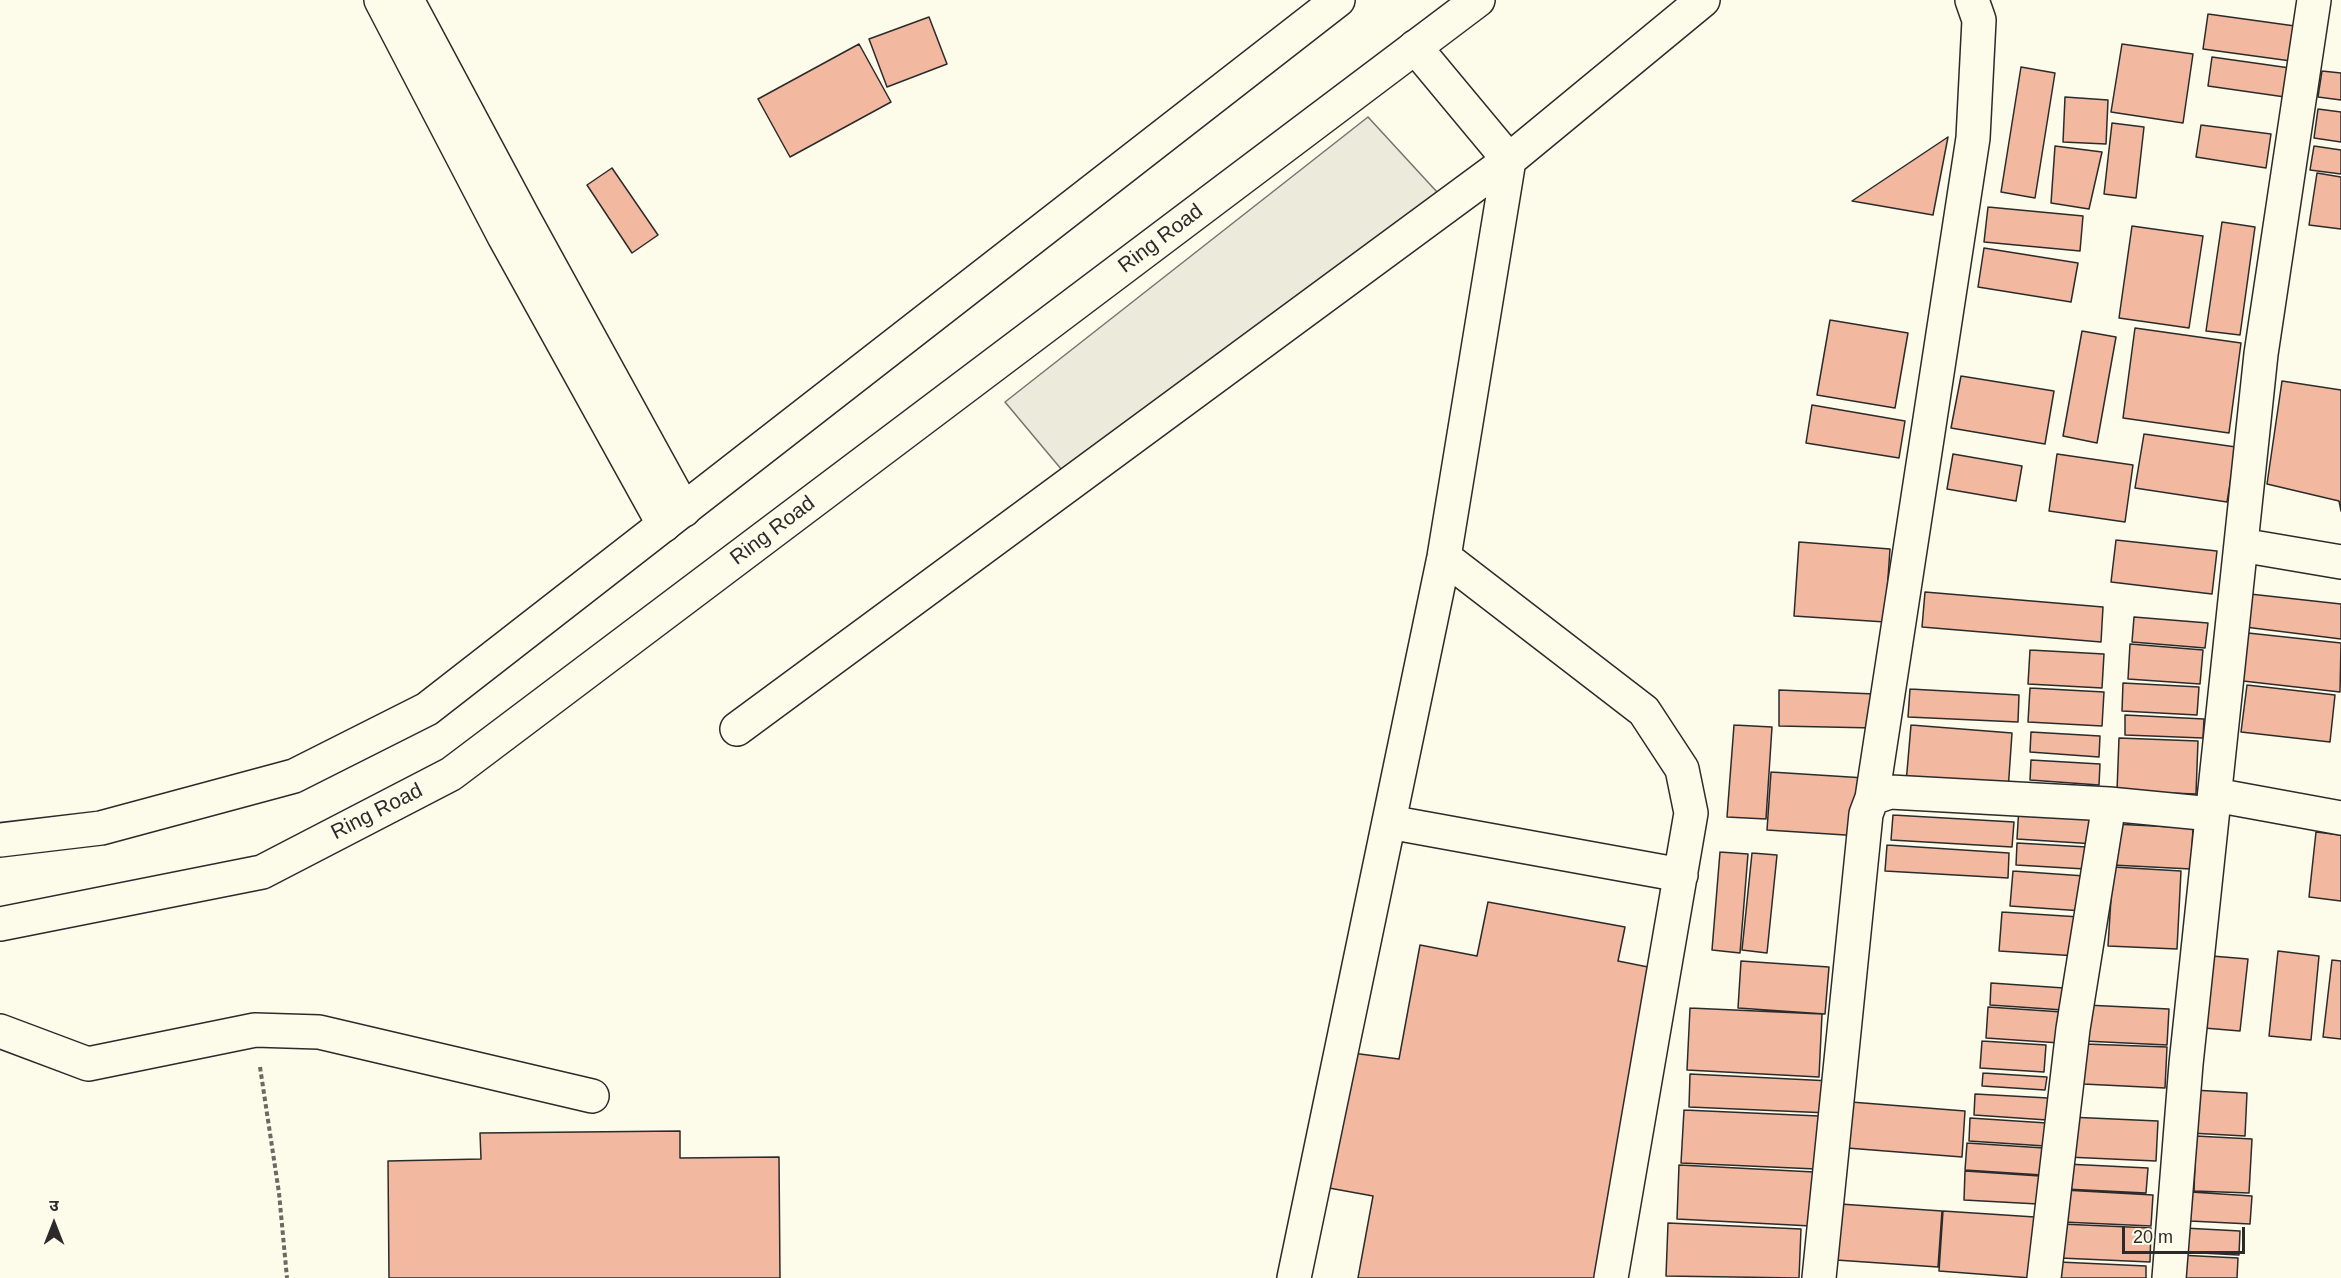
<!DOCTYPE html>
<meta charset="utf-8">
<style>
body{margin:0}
#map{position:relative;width:2341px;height:1278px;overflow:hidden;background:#fdfbea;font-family:Arial,"Noto Sans Devanagari",sans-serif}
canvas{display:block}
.north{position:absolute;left:24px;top:1194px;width:60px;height:60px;-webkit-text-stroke:4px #fdfbea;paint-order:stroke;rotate:0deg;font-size:16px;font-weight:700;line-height:24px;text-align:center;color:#2b2b2b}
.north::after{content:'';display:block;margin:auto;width:21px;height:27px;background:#2b2b2b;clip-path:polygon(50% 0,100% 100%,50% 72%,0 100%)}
.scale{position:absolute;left:2122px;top:1227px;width:123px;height:27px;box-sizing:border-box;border:3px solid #2b2b2b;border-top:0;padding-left:8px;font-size:18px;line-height:21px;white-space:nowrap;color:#2b2b2b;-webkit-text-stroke:4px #fdfbea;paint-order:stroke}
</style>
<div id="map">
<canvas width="2341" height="1278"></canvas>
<div class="north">उ</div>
<div class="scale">20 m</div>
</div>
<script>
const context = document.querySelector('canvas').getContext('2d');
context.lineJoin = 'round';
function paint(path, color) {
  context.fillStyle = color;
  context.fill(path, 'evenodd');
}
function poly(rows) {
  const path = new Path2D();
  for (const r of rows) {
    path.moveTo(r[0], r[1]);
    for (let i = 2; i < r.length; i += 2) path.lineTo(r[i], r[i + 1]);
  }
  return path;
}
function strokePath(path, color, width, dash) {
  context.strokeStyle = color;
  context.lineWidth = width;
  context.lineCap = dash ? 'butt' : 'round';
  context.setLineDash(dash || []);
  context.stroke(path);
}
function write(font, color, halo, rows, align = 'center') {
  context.font = font + ' Arial,sans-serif';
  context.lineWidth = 4.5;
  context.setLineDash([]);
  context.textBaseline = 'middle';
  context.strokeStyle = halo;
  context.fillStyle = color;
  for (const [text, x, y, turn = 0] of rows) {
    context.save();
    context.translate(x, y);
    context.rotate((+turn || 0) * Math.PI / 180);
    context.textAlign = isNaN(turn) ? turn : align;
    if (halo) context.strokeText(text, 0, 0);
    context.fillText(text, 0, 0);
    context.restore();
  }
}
const green = poly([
 [1368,117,1449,205,1072,482,1005,402,1368,117]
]);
const building = poly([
 [2208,14,2295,26,2291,61,2203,49,2208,14],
 [929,17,947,64,887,87,869,39,929,17],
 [859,44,891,102,790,157,758,99,859,44],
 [2122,44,2193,54,2183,123,2111,112,2122,44],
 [2212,57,2290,68,2285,97,2208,86,2212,57],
 [2021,67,2055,73,2035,198,2001,192,2021,67],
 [2322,71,2341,73,2341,100,2318,97,2322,71],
 [2065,97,2108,100,2106,144,2063,142,2065,97],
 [2318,109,2341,112,2341,142,2314,138,2318,109],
 [2112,123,2144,127,2136,198,2104,194,2112,123],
 [2201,125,2271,134,2266,168,2196,157,2201,125],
 [1948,137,1933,215,1852,201,1948,137],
 [2055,146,2102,152,2089,209,2051,203,2055,146],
 [2314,146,2341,150,2341,174,2310,170,2314,146],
 [612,168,658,235,632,253,587,185,612,168],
 [2317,173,2341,177,2341,229,2309,225,2317,173],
 [1988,207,2083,216,2080,251,1984,242,1988,207],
 [2222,222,2255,227,2240,335,2206,331,2222,222],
 [2132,226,2203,236,2189,328,2119,318,2132,226],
 [1984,248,2078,263,2071,302,1978,287,1984,248],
 [1830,320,1908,333,1895,408,1817,395,1830,320],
 [2135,328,2241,343,2229,433,2123,418,2135,328],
 [2082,331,2116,337,2097,443,2063,436,2082,331],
 [1961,376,2054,391,2045,444,1951,428,1961,376],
 [2282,381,2341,390,2341,511,2339,501,2267,484,2282,381],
 [1812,405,1905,421,1899,458,1806,443,1812,405],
 [2144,434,2236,447,2227,502,2135,488,2144,434],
 [1953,454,2022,466,2016,501,1947,489,1953,454],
 [2057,454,2133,465,2125,522,2049,511,2057,454],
 [2116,540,2217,551,2212,594,2111,582,2116,540],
 [1799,542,1890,549,1885,622,1794,616,1799,542],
 [1925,592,2103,607,2101,642,1922,627,1925,592],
 [2250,594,2341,604,2341,639,2245,627,2250,594],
 [2134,617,2208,623,2205,648,2132,642,2134,617],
 [2248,633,2341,643,2340,692,2243,681,2248,633],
 [2130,644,2203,650,2200,684,2128,679,2130,644],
 [2030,650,2104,654,2102,688,2028,684,2030,650],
 [2123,683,2199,687,2197,715,2122,711,2123,683],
 [2247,685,2335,695,2330,742,2241,732,2247,685],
 [2030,688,2104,692,2102,726,2028,722,2030,688],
 [1910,689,2019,695,2018,722,1908,717,1910,689],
 [1779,690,1875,694,1875,728,1779,726,1779,690],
 [2125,715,2204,719,2203,738,2125,735,2125,715],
 [1734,725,1772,727,1766,819,1727,817,1734,725],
 [1911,725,2012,733,2008,791,1906,783,1911,725],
 [2031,732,2100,736,2099,757,2030,752,2031,732],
 [2119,738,2198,741,2196,794,2117,791,2119,738],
 [2031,760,2100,764,2099,785,2030,780,2031,760],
 [1771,772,1865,778,1861,836,1767,830,1771,772],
 [2019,806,2097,811,2095,844,2017,839,2019,806],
 [1893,815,2014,822,2012,847,1891,840,1893,815],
 [2114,824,2193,828,2191,869,2112,865,2114,824],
 [2316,832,2341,835,2341,901,2309,897,2316,832],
 [2017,843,2087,847,2085,869,2016,865,2017,843],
 [1887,845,2009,853,2008,878,1885,871,1887,845],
 [1720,852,1748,854,1740,953,1712,950,1720,852],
 [1752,853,1777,855,1767,953,1742,950,1752,853],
 [2113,867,2181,871,2177,949,2108,946,2113,867],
 [2013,871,2085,876,2083,911,2010,906,2013,871],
 [1488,902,1625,927,1618,961,1653,968,1604,1278,1358,1278,1373,1196,1329,1188,1352,1053,1399,1059,1420,945,1477,956,1488,902],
 [2002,912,2080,917,2077,956,1999,951,2002,912],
 [2278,951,2319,956,2311,1040,2269,1036,2278,951],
 [2212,956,2248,959,2240,1031,2204,1028,2212,956],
 [2332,960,2341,961,2341,1039,2323,1037,2332,960],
 [1741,961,1829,967,1825,1014,1738,1008,1741,961],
 [1991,983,2064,988,2063,1010,1990,1005,1991,983],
 [2086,1005,2169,1009,2167,1045,2084,1041,2086,1005],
 [1988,1007,2062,1012,2060,1043,1986,1038,1988,1007],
 [1690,1008,1822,1014,1819,1077,1687,1070,1690,1008],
 [1982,1041,2046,1045,2044,1072,1980,1068,1982,1041],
 [2085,1044,2167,1047,2165,1088,2083,1084,2085,1044],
 [1983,1073,2047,1077,2045,1090,1982,1086,1983,1073],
 [1690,1074,1831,1081,1829,1113,1689,1107,1690,1074],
 [2193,1090,2247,1093,2245,1136,2190,1133,2193,1090],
 [1975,1094,2048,1098,2047,1120,1974,1115,1975,1094],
 [1851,1102,1965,1111,1962,1157,1847,1148,1851,1102],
 [1684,1110,1819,1116,1816,1169,1681,1163,1684,1110],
 [2069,1117,2158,1121,2156,1161,2067,1157,2069,1117],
 [1970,1118,2047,1123,2045,1146,1969,1141,1970,1118],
 [680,1131,680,1158,779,1157,780,1278,389,1278,388,1161,481,1159,480,1133,680,1131],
 [2196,1136,2252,1139,2249,1193,2194,1191,2196,1136],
 [1967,1143,2044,1148,2042,1175,1965,1170,1967,1143],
 [2066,1164,2148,1168,2146,1193,2065,1189,2066,1164],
 [1679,1165,1814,1172,1811,1226,1677,1219,1679,1165],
 [1965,1171,2040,1176,2038,1204,1964,1200,1965,1171],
 [2064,1190,2153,1195,2151,1226,2063,1222,2064,1190],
 [2191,1192,2252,1196,2250,1224,2190,1221,2191,1192],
 [1840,1204,1942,1211,1938,1267,1836,1260,1840,1204],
 [1943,1211,2035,1217,2031,1278,1939,1271,1943,1211],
 [1668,1223,1801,1229,1799,1278,1666,1276,1668,1223],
 [2061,1224,2151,1228,2150,1262,2060,1258,2061,1224],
 [2184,1228,2240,1231,2239,1255,2182,1252,2184,1228],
 [2179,1255,2238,1258,2237,1278,2178,1278,2179,1255],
 [2059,1262,2146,1266,2146,1278,2058,1278,2059,1262]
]);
const path = poly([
 [260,1067,279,1193,287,1278]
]);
const minor = poly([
 [381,0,504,236,664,525],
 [407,0,523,217,684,510],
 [2241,545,2341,562],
 [1444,557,1644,711,1682,769,1691,813,1611,1278],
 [737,729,1509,160,1703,0],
 [2215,795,2341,818],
 [1872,798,1973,138,1979,20,1972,0],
 [1389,822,1681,875],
 [0,1031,88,1064,255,1030,319,1032,592,1096],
 [1294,1278,1444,557,1509,160,1415,47],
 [1819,1278,1866,814,1872,798,1890,792,2109,804,2212,814],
 [2044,1278,2073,1029,2109,804],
 [2169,1278,2186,1064,2261,354,2314,0]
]);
const highway = poly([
 [0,840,101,828,294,776,427,709,1338,0],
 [0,924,262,872,451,774,1478,0]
]);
const streetNames = [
 ["Ring Road",1161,239,-37],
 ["Ring Road",773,531,-37],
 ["Ring Road",377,812,-27]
];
paint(green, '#ecebdb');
strokePath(green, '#74746e', 1.5);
paint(building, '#f2b8a0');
strokePath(building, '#2b2b2b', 1.5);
strokePath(minor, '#2b2b2b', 36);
strokePath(highway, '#2b2b2b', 36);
strokePath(path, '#6a6964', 4, [4.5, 3]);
strokePath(minor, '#fdfbea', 33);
strokePath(highway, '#fdfbea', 33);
write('21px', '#2b2b2b', '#fdfbea', streetNames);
</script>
